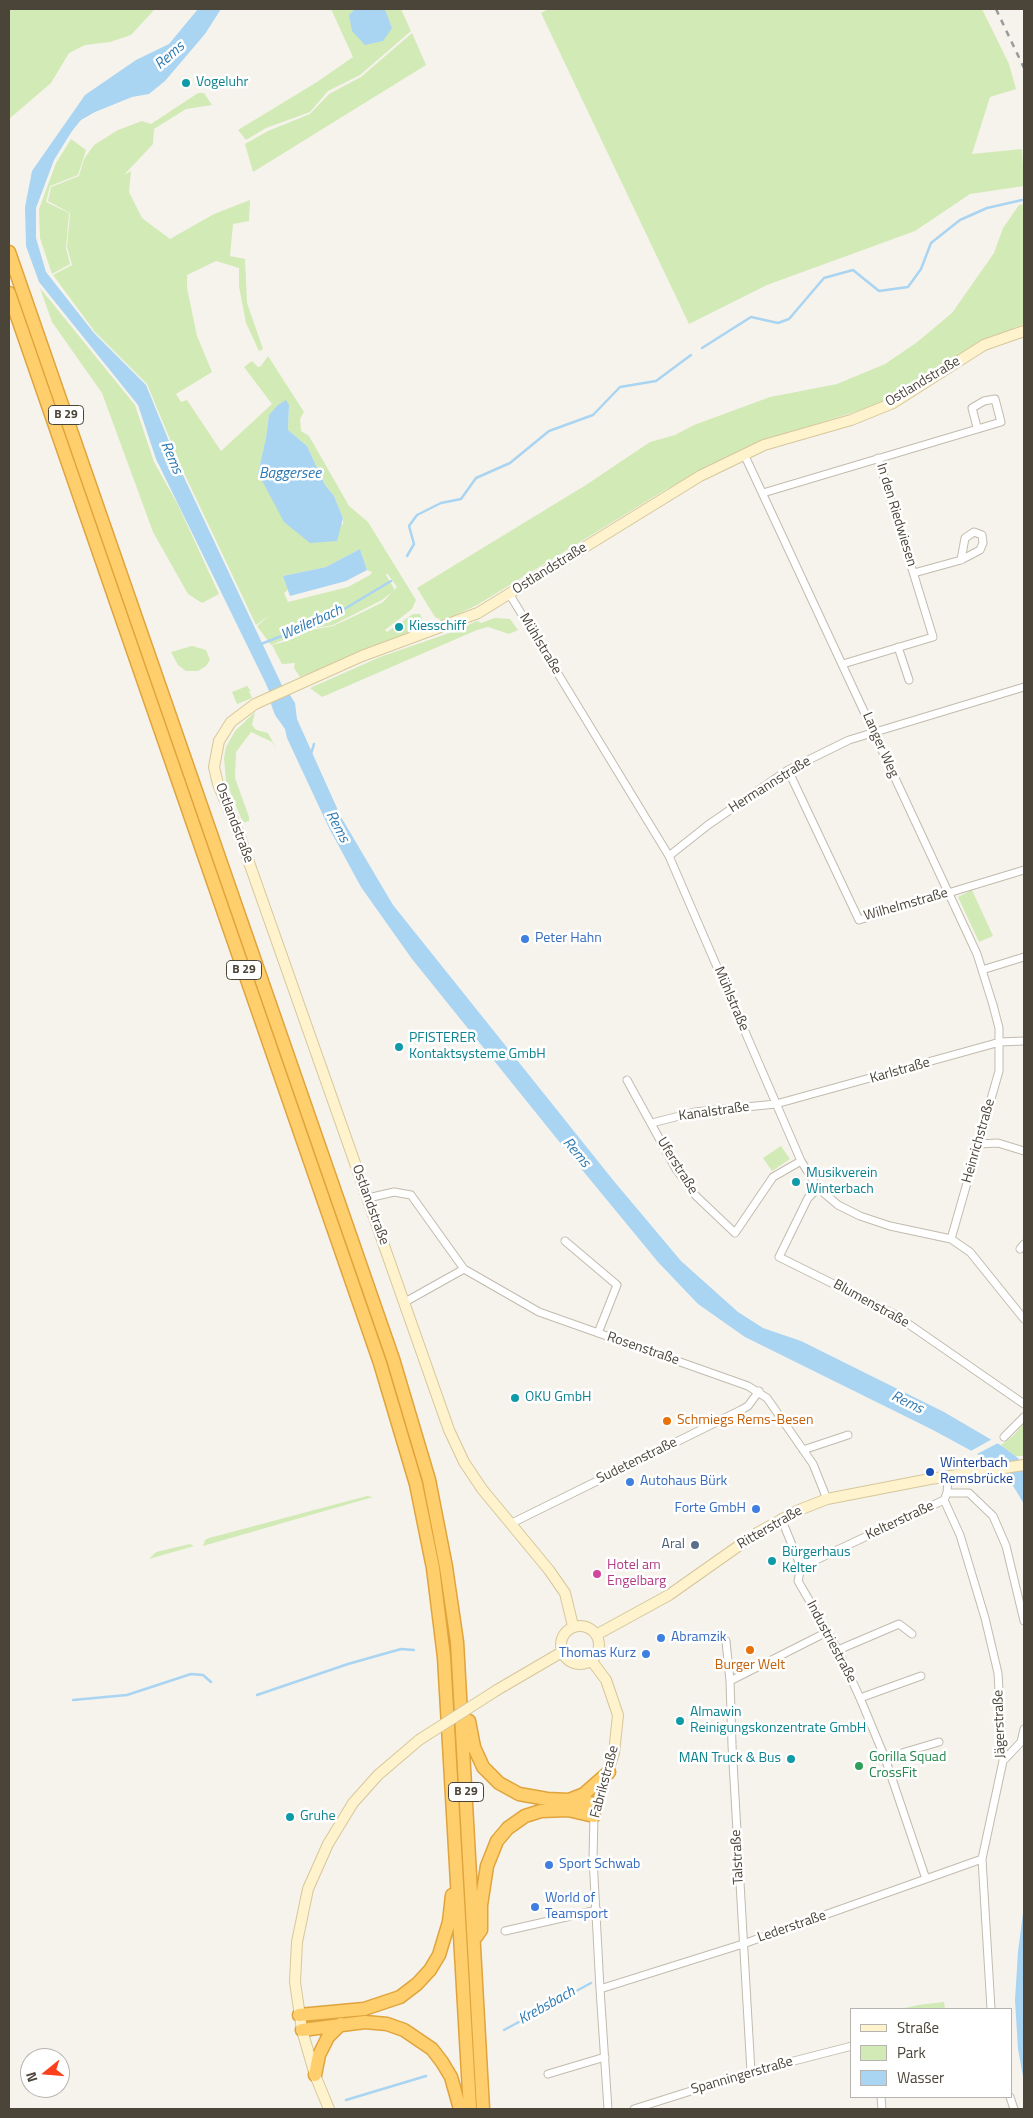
<!DOCTYPE html>
<meta charset="utf-8">
<style>
body{margin:0}
#map{position:relative;width:1033px;height:2118px;overflow:hidden;background:#f6f3ec;font-family:"Titillium Web",sans-serif}
canvas{display:block}
.frame{position:absolute;inset:0;border:10px solid #4b4439;pointer-events:none}
.legend{position:absolute;left:850px;top:2008px;width:162px;height:90px;box-sizing:border-box;background:#fff;border:1px solid #b7b4b0;margin:0;padding:6px 9px;list-style:none;font-size:15px;color:#4b4439}
.legend li{display:flex;align-items:center;gap:10px;height:25px}
.legend b{width:25px;border:1px solid #b7b4b0}
.north{position:absolute;left:20px;top:2048px;width:50px;height:50px;box-sizing:border-box;background:#fff;border:1px solid #b7b4b0;border-radius:50%;rotate:253deg;font-size:14px;font-weight:700;line-height:20px;text-align:center;color:#4b4439}
.north::after{content:'';display:block;margin:auto;width:18px;height:22px;background:#fc3f1d;clip-path:polygon(50% 0,100% 100%,50% 72%,0 100%)}
</style>
<div id="map">
<canvas width="1033" height="2118"></canvas>
<div class="frame"></div>
<ul class="legend">
<li><b style="height:6px;background:#fff3cd"></b>Straße</li>
<li><b style="height:14px;background:#d2eab5"></b>Park</li>
<li><b style="height:14px;background:#a9d4f2"></b>Wasser</li>
</ul>
<div class="north">N</div>
</div>
<script>
const context = document.querySelector('canvas').getContext('2d');
context.lineJoin = 'round';
function paint(path, color) {
  context.fillStyle = color;
  context.fill(path, 'evenodd');
}
function poly(rows) {
  const path = new Path2D();
  for (const r of rows) {
    if (r.length === 3) {
      path.moveTo(r[0] + r[2], r[1]);
      path.arc(r[0], r[1], r[2], 0, 2 * Math.PI);
      continue;
    }
    path.moveTo(r[0], r[1]);
    for (let i = 2; i < r.length; i += 2) path.lineTo(r[i], r[i + 1]);
  }
  return path;
}
function strokePath(path, color, width, dash) {
  context.strokeStyle = color;
  context.lineWidth = width;
  context.lineCap = dash ? 'butt' : 'round';
  context.setLineDash(dash || []);
  context.stroke(path);
}
function write(font, color, halo, rows, align = 'center') {
  context.font = font + ' "Titillium Web",sans-serif';
  context.lineWidth = 5;
  context.setLineDash([]);
  context.textBaseline = 'middle';
  context.strokeStyle = halo;
  context.fillStyle = color;
  for (const [text, x, y, turn = 0] of rows) {
    context.save();
    context.translate(x, y);
    context.rotate((+turn || 0) * Math.PI / 180);
    context.textAlign = isNaN(turn) ? turn : align;
    if (halo) context.strokeText(text, 0, 0);
    context.fillText(text, 0, 0);
    context.restore();
  }
}
const green = poly([
 [9,9,155,9,131,35,110,42,85,45,69,53,51,83,9,119],
 [331,9,355,9,350,15,392,28,385,9,401,9,411,31,360,75,328,91,310,112,266,128,246,140,238,130,317,82,353,57],
 [549,9,982,9,1009,64,1016,89,990,97,972,154,1022,149,1024,186,970,194,915,231,767,285,689,324,541,13],
 [412,33,426,65,253,172,245,144,268,131,310,114,329,94,361,77],
 [198,93,204,93,212,105,186,109,154,129,153,144,124,175,131,171,129,192,142,218,170,239,214,214,250,200,249,221,233,224,230,256,245,259,247,303,263,349,259,351,246,323,239,286,239,268,216,261,187,275,187,288,197,336,212,372,176,394,181,402,187,400,221,451,272,404,244,367,252,361,258,367,261,366,268,356,304,412,300,419,301,431,309,436,349,506,368,522,416,600,412,609,385,630,387,632,413,614,420,614,423,621,424,625,419,630,300,677,294,668,295,663,282,664,272,645,287,641,311,630,333,626,361,613,383,602,397,587,387,573,386,575,395,590,382,600,333,625,310,629,271,645,257,626,269,616,256,625,184,473,147,384,95,332,53,275,72,265,67,247,70,213,48,201,51,187,79,176,84,159,94,145,118,130,142,121,151,124],
 [289,405,288,430,307,446,325,485,334,496,343,518,343,525,258,473,266,438,269,415],
 [360,549,367,570,372,572,370,575,348,587,288,602,284,593,288,590,283,576,326,567],
 [71,139,86,150,78,175,50,186,46,202,69,213,66,248,70,264,52,274,40,238,39,209,56,163],
 [1024,204,1024,324,976,344,907,389,873,406,759,442,728,456,665,490,477,605,443,621,435,617,417,588,586,485,650,442,675,435,694,425,770,397,837,384,885,364,916,343,952,313,994,253,1003,228,1019,205],
 [40,288,135,405,154,462,178,505,219,594,202,603,188,594,153,532,102,393,52,322],
 [495,618,510,619,518,630,509,634,488,627,477,630,322,697,310,688,380,657,452,632,477,621,481,623],
 [192,646,206,650,210,660,206,666,198,671,186,671,178,665,171,652],
 [247,686,251,691,249,691,252,698,237,704,232,692],
 [255,712,252,725,256,730,268,733,277,750,272,742,251,732,236,752,235,778,249,817,249,821,243,823,226,781,224,758,226,747,235,731],
 [972,890,993,936,979,942,958,897],
 [781,1146,790,1159,772,1171,763,1158],
 [1024,1423,1024,1456,1015,1456,1001,1445,1014,1435],
 [367,1496,373,1497,203,1546,205,1540,209,1538],
 [190,1544,194,1546,149,1559,156,1552],
 [944,2002,945,2009,900,2009,918,2005]
]);
const water = poly([
 [198,9,221,9,205,34,165,81,149,94,132,97,95,112,81,120,72,131,54,160,36,208,36,238,46,272,94,333,146,385,182,473,286,694,290,695,295,703,297,719,341,817,393,905,613,1180,681,1261,738,1312,763,1328,801,1341,944,1412,1002,1446,1018,1458,1024,1467,1024,1504,1009,1479,992,1462,933,1430,745,1337,698,1304,658,1262,574,1160,412,959,361,887,329,828,287,738,285,729,275,715,271,704,273,700,266,684,156,459,138,405,39,282,26,246,25,207,32,171,85,95,136,60,169,44],
 [355,9,385,9,392,28,383,41,365,45,352,31,349,15],
 [286,400,289,405,288,430,307,446,325,485,334,496,343,518,337,541,310,543,284,522,258,473,266,438,269,415,278,405],
 [360,549,367,570,346,581,290,596,283,576,326,567],
 [1024,1905,1024,2082,1018,2049,1015,2000,1018,1952]
]);
const pier = poly([
 [994,1438,1000,1442,975,1455,969,1452]
]);
const stream = poly([
 [702,348,751,317,778,323,789,319,824,278,853,270,879,291,908,287,921,269,931,243,960,220,987,208,1022,200],
 [407,556,414,544,409,526,417,515,441,503,461,499,476,478,510,463,549,431,593,415,620,387,656,381,691,355],
 [261,644,331,617,391,581],
 [311,754,314,744],
 [257,1695,348,1664,401,1649,414,1650],
 [73,1700,127,1695,191,1674,203,1675,211,1682],
 [504,2030,591,1983],
 [346,2100,426,2076]
]);
const street = poly([
 [744,454,977,954,993,1005,999,1028,999,1071,951,1239],
 [763,493,1001,422,995,399,984,401,972,408,977,427],
 [914,573,961,560,980,550,983,543,982,535,974,532,965,538,961,560],
 [510,595,669,856,801,1161,818,1188,838,1205,860,1216,890,1226,951,1239,970,1252,1024,1319],
 [898,647,909,680],
 [843,664,933,637,878,458],
 [788,770,859,920,1024,870],
 [669,856,708,825,788,770,849,740,1024,687],
 [982,970,1024,957],
 [627,1080,676,1169,696,1196,735,1233,773,1177,801,1161],
 [652,1123,695,1112,776,1104,1000,1042,1024,1041],
 [978,1144,998,1143,1024,1151],
 [818,1188,808,1198,779,1257,894,1314,1024,1404],
 [368,1198,394,1192,411,1195,464,1269],
 [565,1241,617,1285,598,1333],
 [1020,1249,1024,1244],
 [405,1302,464,1269,539,1312,748,1386,767,1398,813,1464,827,1499],
 [1004,1437,1024,1417],
 [803,1450,848,1435],
 [948,1477,947,1493,944,1500,960,1535,985,1618,998,1673,1003,1761,982,1859,991,2009],
 [947,1493,969,1493,993,1516,1006,1546,1024,1621],
 [781,1518,801,1567,798,1581,838,1650,860,1698,885,1758,926,1879],
 [510,1524,741,1410,748,1406,759,1391],
 [801,1567,944,1500],
 [726,1641,730,1681,732,1745,751,2072],
 [838,1650,899,1624,912,1634],
 [730,1681,827,1632],
 [860,1698,921,1676],
 [885,1758,939,1742],
 [1003,1761,1021,1742,1024,1729],
 [594,1816,593,1858,600,1989,608,2109],
 [505,1931,597,1910],
 [600,1989,743,1944,982,1859],
 [548,2074,605,2057],
 [881,2097,882,2109],
 [1010,2097,1014,2109],
 [634,2109,751,2072,852,2046]
]);
const secondary = poly([
 [580,1645,19],
 [573,1626,565,1593,549,1570,482,1489,464,1462,449,1430,239,834,218,784,214,767,219,741,231,722,255,704,362,656,478,613,700,476,764,445,851,420,893,403,984,345,1024,331],
 [596,1635,669,1595,757,1533,799,1510,827,1499,930,1479,1024,1465],
 [591,1660,606,1680,618,1715,614,1753,595,1810],
 [497,1690,562,1652],
 [329,2109,315,2075,302,2030,295,1982,297,1942,308,1889,328,1844,353,1803,378,1775,419,1740]
]);
const highway = poly([
 [9,252,393,1359,429,1480,446,1567,457,1642,483,2109],
 [9,293,380,1363,416,1484,433,1568,444,1657,470,2109],
 [469,1721,474,1747,483,1767,499,1783,519,1794,547,1799,569,1800,584,1794,609,1772],
 [572,1800,597,1804],
 [476,1937,481,1930,481,1905,487,1866,497,1841,508,1828,525,1816,541,1811,568,1810,594,1816],
 [299,2015,364,2009,400,1997,417,1984,430,1970,439,1955,449,1922,452,1895],
 [302,2030,365,2022,387,2024,404,2030,432,2049,442,2062,451,2077,460,2109],
 [315,2075,319,2055,328,2037,341,2024]
]);
const rail = poly([
 [996,9,1024,68]
]);
const secondaryBridge = poly([
 [419,1740,497,1690]
]);
const markers = [
 [186,83,5,"#0f9aa8"],
 [399,627,5,"#0f9aa8"],
 [525,939,5,"#3f7fe0"],
 [399,1047,5,"#0f9aa8"],
 [796,1182,5,"#0f9aa8"],
 [515,1398,5,"#0f9aa8"],
 [667,1421,5,"#e8710a"],
 [930,1472,5,"#1a4fb4"],
 [630,1482,5,"#3f7fe0"],
 [756,1509,5,"#3f7fe0"],
 [695,1545,5,"#5c6f8a"],
 [772,1561,5,"#0f9aa8"],
 [597,1574,5,"#d1479c"],
 [661,1638,5,"#3f7fe0"],
 [750,1650,5,"#e8710a"],
 [646,1654,5,"#3f7fe0"],
 [680,1721,5,"#0f9aa8"],
 [791,1759,5,"#0f9aa8"],
 [859,1766,5,"#2e9e5b"],
 [290,1817,5,"#0f9aa8"],
 [549,1865,5,"#3f7fe0"],
 [535,1907,5,"#3f7fe0"]
];
const shields = [
 [66,415,35],
 [244,970,35],
 [466,1792,35]
];
const shieldNames = [
 ["B 29",66,415],
 ["B 29",244,970],
 ["B 29",466,1792]
];
const cultureNames = [
 ["Vogeluhr",196,83],
 ["Kiesschiff",409,627],
 ["PFISTERER",409,1039],
 ["Kontaktsysteme GmbH",409,1055],
 ["Musikverein",806,1174],
 ["Winterbach",806,1190],
 ["OKU GmbH",525,1398],
 ["Bürgerhaus",782,1553],
 ["Kelter",782,1569],
 ["Almawin",690,1713],
 ["Reinigungskonzentrate GmbH",690,1729],
 ["MAN Truck & Bus",781,1759,"right"],
 ["Gruhe",300,1817]
];
const streetNames = [
 ["Ostlandstraße",923,382,-31],
 ["In den Riedwiesen",896,515,73],
 ["Ostlandstraße",550,569,-32],
 ["Mühlstraße",540,644,59],
 ["Langer Weg",880,745,66],
 ["Hermannstraße",770,785,-32],
 ["Ostlandstraße",234,823,69],
 ["Wilhelmstraße",906,905,-16],
 ["Mühlstraße",731,999,67],
 ["Karlstraße",900,1071,-16],
 ["Kanalstraße",714,1112,-8],
 ["Heinrichstraße",979,1141,-74],
 ["Uferstraße",677,1166,58],
 ["Ostlandstraße",370,1205,70],
 ["Blumenstraße",871,1304,29],
 ["Rosenstraße",643,1349,19],
 ["Sudetenstraße",637,1461,-26],
 ["Kelterstraße",900,1521,-25],
 ["Ritterstraße",770,1528,-30],
 ["Industriestraße",831,1642,62],
 ["Jägerstraße",1000,1724,-92],
 ["Fabrikstraße",605,1782,-75],
 ["Talstraße",738,1857,-93],
 ["Lederstraße",792,1927,-19],
 ["Spanningerstraße",742,2076,-16]
];
const shopNames = [
 ["Peter Hahn",535,939],
 ["Autohaus Bürk",640,1482],
 ["Forte GmbH",746,1509,"right"],
 ["Abramzik",671,1638],
 ["Thomas Kurz",636,1654,"right"],
 ["Sport Schwab",559,1865],
 ["World of",545,1899],
 ["Teamsport",545,1915]
];
const foodNames = [
 ["Schmiegs Rems-Besen",677,1421],
 ["Burger Welt",750,1666,"center"]
];
const transitNames = [
 ["Winterbach",940,1464],
 ["Remsbrücke",940,1480]
];
const serviceNames = [
 ["Aral",685,1545]
];
const hotelNames = [
 ["Hotel am",607,1566],
 ["Engelbarg",607,1582]
];
const leisureNames = [
 ["Gorilla Squad",869,1758],
 ["CrossFit",869,1774]
];
const waterNames = [
 ["Rems",170,56,-41],
 ["Rems",171,458,67],
 ["Baggersee",290,474],
 ["Weilerbach",312,623,-24],
 ["Rems",337,827,62],
 ["Rems",576,1153,50],
 ["Rems",907,1403,26],
 ["Krebsbach",547,2006,-29]
];
paint(green, '#d2eab5');
paint(water, '#a9d4f2');
paint(pier, '#f6f3ec');
strokePath(stream, '#a9d4f2', 2.5);
strokePath(street, '#c2bbae', 9);
strokePath(secondary, '#d6c79b', 12);
strokePath(highway, '#e0a43c', 15);
strokePath(street, '#fff', 7);
strokePath(secondary, '#fff3cd', 10);
strokePath(highway, '#ffcf6e', 12);
strokePath(rail, '#9a9a9a', 2.5, [6, 6]);
strokePath(secondaryBridge, '#d6c79b', 12, []);
strokePath(secondaryBridge, '#fff3cd', 10);
for (const [x, y, r, color] of markers) {
  const dot = new Path2D();
  dot.arc(x, y, r, 0, 2 * Math.PI);
  context.fillStyle = color;
  context.fill(dot);
  strokePath(dot, '#fff', 2);
}
for (const [x, y, w] of shields) {
  const box = new Path2D();
  box.roundRect(x - w / 2, y - 9.5, w, 19, 4);
  context.fillStyle = '#fff';
  context.fill(box);
  strokePath(box, '#4b4439', 1);
}
write('bold 12px', '#4b4439', null, shieldNames);
write('14px', '#0d838f', '#fff', cultureNames, 'left');
write('14px', '#4b4439', '#fff', streetNames);
write('14px', '#366cbe', '#fff', shopNames, 'left');
write('14px', '#c56008', '#fff', foodNames, 'left');
write('14px', '#164399', '#fff', transitNames, 'left');
write('14px', '#4e5e75', '#fff', serviceNames, 'right');
write('14px', '#b23c85', '#fff', hotelNames, 'left');
write('14px', '#27864d', '#fff', leisureNames, 'left');
write('italic 15px', '#2e7ab2', '#fff', waterNames);
</script>
